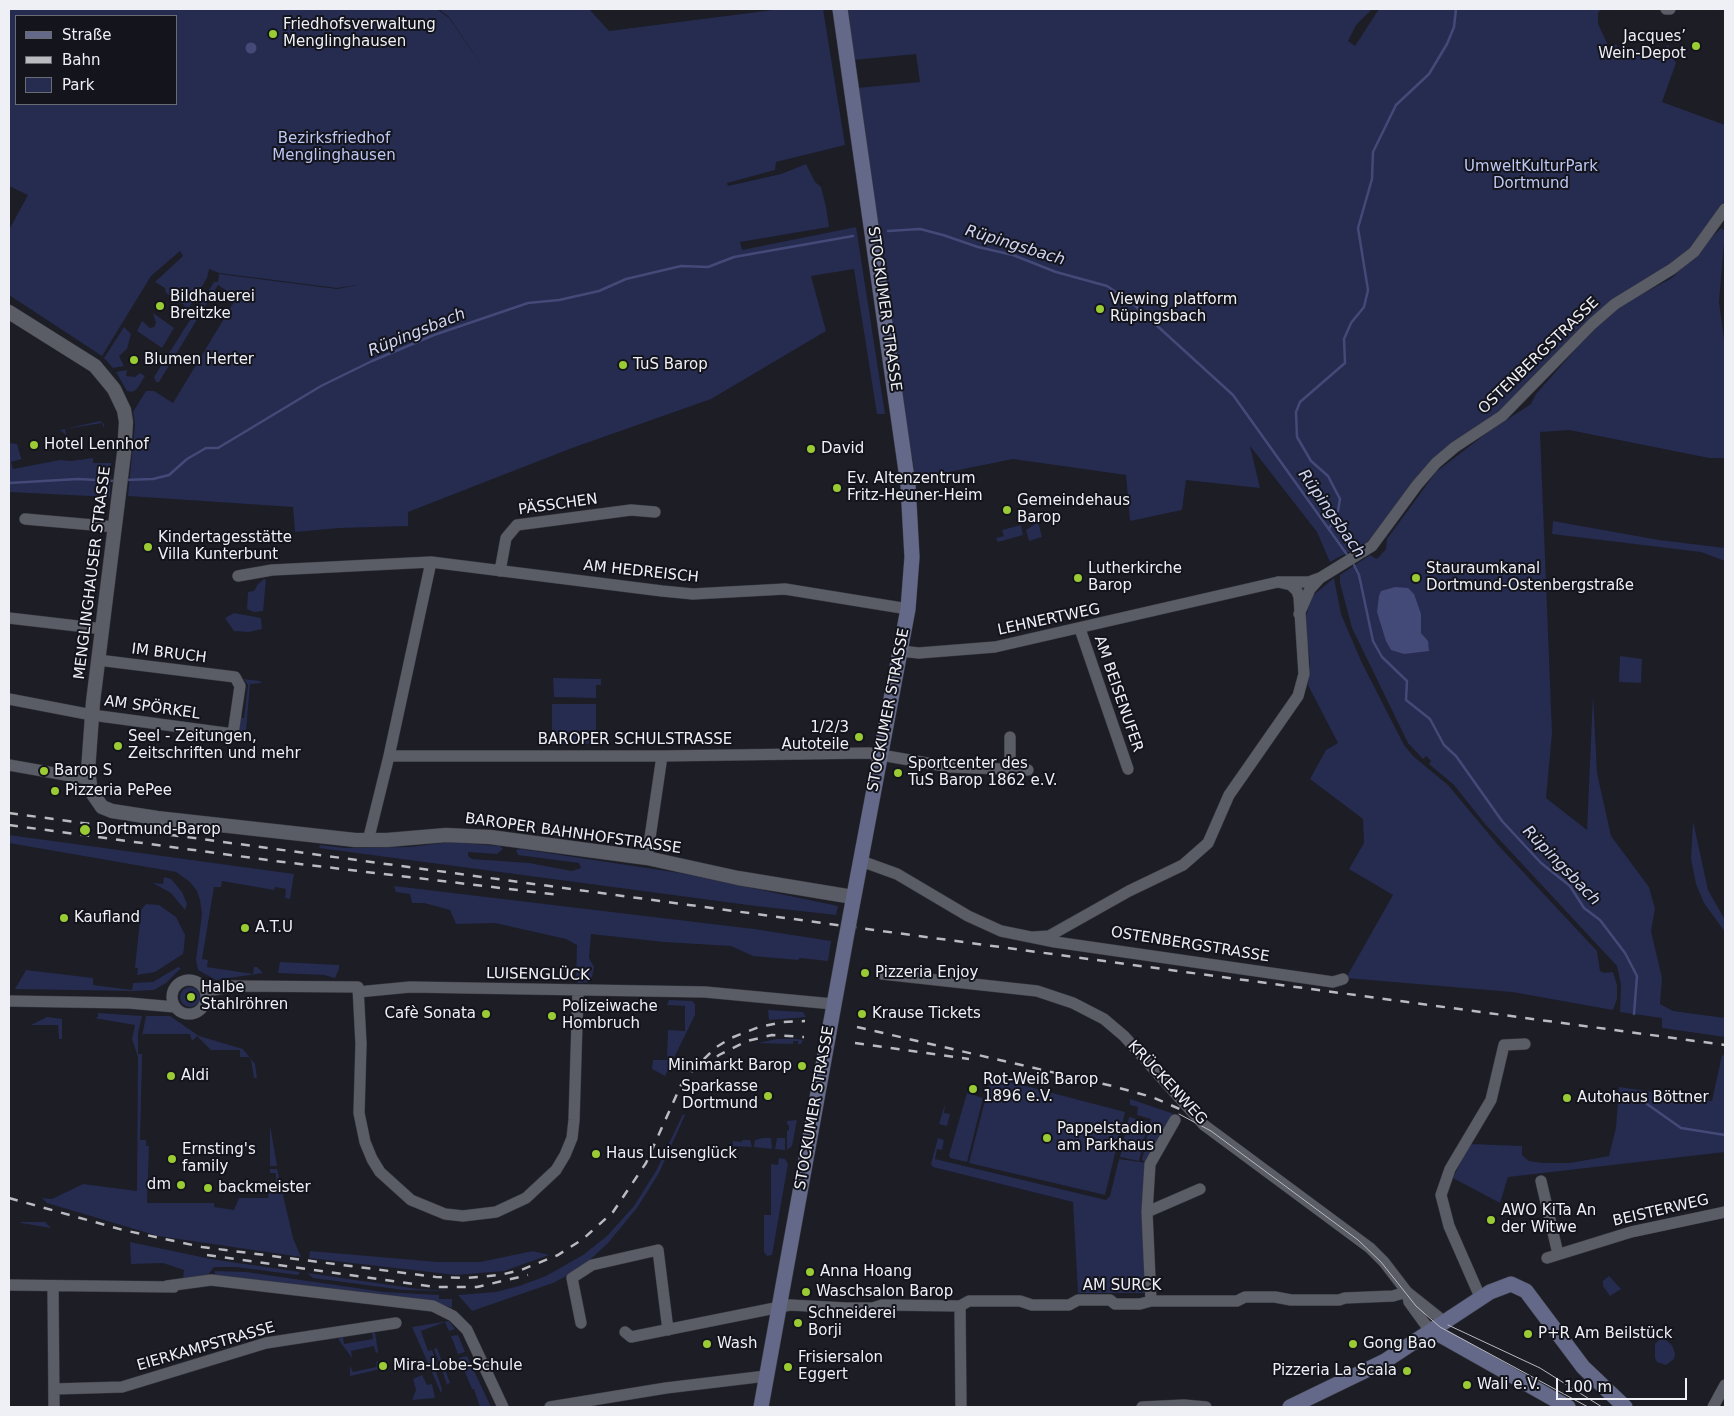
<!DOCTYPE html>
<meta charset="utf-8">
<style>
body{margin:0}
#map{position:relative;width:1734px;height:1416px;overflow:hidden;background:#1c1d25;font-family:"DejaVu Sans",sans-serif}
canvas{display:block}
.frame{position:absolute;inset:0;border:10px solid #eff0f6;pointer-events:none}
.legend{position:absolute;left:15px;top:15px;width:162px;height:90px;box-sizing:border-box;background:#13141c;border:1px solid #6b6c73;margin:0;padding:6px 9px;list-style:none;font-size:15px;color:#eff0f6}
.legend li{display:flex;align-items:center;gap:10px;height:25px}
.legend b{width:25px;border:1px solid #6b6c73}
.scale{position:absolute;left:1556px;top:1378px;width:131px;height:22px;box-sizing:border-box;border:2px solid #eff0f6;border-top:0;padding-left:6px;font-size:15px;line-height:18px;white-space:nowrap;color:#eff0f6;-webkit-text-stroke:4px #13141c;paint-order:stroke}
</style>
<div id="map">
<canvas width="1734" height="1416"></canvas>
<div class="frame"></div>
<ul class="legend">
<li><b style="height:6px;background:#646989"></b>Straße</li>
<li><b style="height:6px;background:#babbc1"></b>Bahn</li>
<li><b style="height:14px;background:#262b50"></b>Park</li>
</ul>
<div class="scale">100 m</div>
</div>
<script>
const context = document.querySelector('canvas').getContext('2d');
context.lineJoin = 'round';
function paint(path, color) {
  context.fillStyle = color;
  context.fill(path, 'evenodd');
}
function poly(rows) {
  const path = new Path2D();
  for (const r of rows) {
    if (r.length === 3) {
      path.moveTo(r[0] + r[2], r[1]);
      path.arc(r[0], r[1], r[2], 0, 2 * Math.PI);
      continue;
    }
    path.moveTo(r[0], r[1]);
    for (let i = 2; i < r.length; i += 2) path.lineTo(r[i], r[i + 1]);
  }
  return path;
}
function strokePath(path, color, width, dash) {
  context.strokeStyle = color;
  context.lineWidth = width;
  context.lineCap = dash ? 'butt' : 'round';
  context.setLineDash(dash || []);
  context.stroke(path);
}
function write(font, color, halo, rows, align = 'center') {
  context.font = font + ' "DejaVu Sans",sans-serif';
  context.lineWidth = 4;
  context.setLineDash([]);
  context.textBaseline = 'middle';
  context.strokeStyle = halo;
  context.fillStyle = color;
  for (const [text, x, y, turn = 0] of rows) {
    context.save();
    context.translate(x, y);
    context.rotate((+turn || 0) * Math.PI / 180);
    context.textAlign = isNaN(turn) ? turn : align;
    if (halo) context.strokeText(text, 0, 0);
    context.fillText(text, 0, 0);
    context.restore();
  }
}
const green = poly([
 [9,9,437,9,449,18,484,68,449,17,439,9,589,9,609,31,781,9,823,9,845,145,776,162,775,170,727,183,728,186,781,174,806,164,815,182,821,187,826,207,829,227,740,242,742,250,856,227,885,414,877,414,854,269,811,276,826,331,711,399,572,448,408,512,408,526,339,528,295,532,293,507,128,496,135,424,133,412,146,391,154,391,173,403,237,297,218,285,159,382,156,382,154,377,214,282,218,282,219,274,337,289,363,284,337,288,219,273,209,269,207,278,187,311,184,305,166,293,165,288,155,282,183,256,180,251,151,276,102,356,9,295,9,230,28,195,9,186],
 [16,16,176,16,176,104,16,104],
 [846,9,1372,9,1356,25,1348,41,1355,46,1379,9,1603,9,1598,12,1598,24,1609,47,1616,44,1621,53,1635,49,1652,58,1668,45,1676,63,1662,102,1725,125,1725,200,1692,249,1635,288,1500,414,1455,446,1367,542,1330,562,1317,532,1250,446,1260,488,1186,480,1182,510,1130,521,1126,475,1013,459,914,479,913,461,906,435,883,252,857,88,920,82,916,54,853,60],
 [1721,228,1725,231,1719,302,1725,348,1725,458,1709,458,1569,430,1540,432,1552,733,1546,798,1587,830,1593,695,1597,773,1611,836,1649,887,1655,909,1651,931,1662,978,1660,1004,1673,1011,1725,1018,1725,1037,1662,1028,1662,1018,1620,1012,1621,985,1617,966,1485,824,1454,785,1429,764,1431,761,1426,756,1423,759,1408,743,1352,628,1340,583,1340,575,1370,555,1377,559,1386,549,1387,539,1436,472,1488,432,1531,404,1536,394,1591,332,1621,305,1672,278],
 [153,313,174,328,162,348,137,331,142,321,150,328,154,327,156,323],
 [124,327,131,334,127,349,119,356,124,366,113,368,104,358],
 [127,370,126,376,135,377,140,373,145,376,137,389,132,392,127,391,116,372],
 [100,421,104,424,104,428,102,423,65,429,66,435,60,430],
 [9,443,17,444,21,458,22,459,11,462,13,469,60,460,71,461,93,458,93,463,111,463,110,497,9,492],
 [1553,521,1659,540,1725,548,1725,561,1701,552,1552,534],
 [1038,522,1042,537,1029,541,1026,530],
 [1021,525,1023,535,998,542,996,538,1004,536,1002,530],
 [1334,578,1341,614,1362,663,1404,745,1413,756,1448,785,1498,845,1597,951,1600,971,1604,973,1613,972,1617,985,1617,999,1613,1010,1512,992,1346,978,1393,895,1349,869,1364,843,1363,819,1310,779,1326,750,1338,743,1308,685,1310,662,1305,621,1311,597],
 [264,579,266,580,263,611,254,612,247,609,248,592,254,591,258,584],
 [234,613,261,618,262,629,249,632,234,631,225,618],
 [1620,656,1642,659,1641,683,1619,682],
 [553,678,601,679,601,685,596,685,596,698,554,697],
 [244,679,259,681,262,683,250,684,246,731,251,731,251,734,243,733,239,729,240,718,244,718,248,685],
 [552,704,596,704,596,744,552,744],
 [1693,821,1708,890,1725,920,1725,932,1704,903,1696,884,1691,859],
 [9,835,294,874,290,899,285,898,286,889,275,887,274,890,222,881,221,887,214,887,202,959,208,960,207,967,253,974,254,967,257,967,263,973,216,980,198,970,196,960,202,914,200,900,197,891,190,882,176,872,9,843],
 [450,842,500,846,503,849,497,854,468,852,468,856,472,859,529,863,572,871,581,868,579,863,518,855,516,850,521,849,680,873,838,906,836,915,756,906,319,848,320,845,345,848,410,847],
 [164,877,171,879,182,892,187,904,185,910,171,893,153,883,163,884],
 [394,886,754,929,831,941,828,961,800,958,798,960,753,956,731,946,664,942,591,934,589,958,594,967,591,982,578,983,576,981,577,945,566,939,495,923,456,924,450,910,424,903,412,903,410,894,396,892],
 [146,904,159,905,176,917,185,935,184,948,183,954,155,972,137,975,138,968,135,968,141,910],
 [280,962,339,965,339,969,335,978,324,975,278,973],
 [178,967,181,968,166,983,154,990,133,991,15,989,26,970,93,978,93,985,132,990,133,983,153,982],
 [190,997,10],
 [669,1000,692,1001,695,1004,695,1015,665,1076,652,1069,653,1060,667,1060,668,1030,685,1031,685,1006,667,1005],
 [768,1010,803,1012,806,1017,769,1020],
 [98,1013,142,1016,138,1033,138,1054,142,1054,142,1057,140,1140,146,1140,146,1146,149,1146,147,1203,214,1203,214,1207,234,1210,239,1198,268,1198,269,1190,276,1190,276,1173,270,1173,270,1169,277,1169,293,1238,301,1257,158,1236,47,1203,42,1198,52,1199,83,1184,137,1191,138,1057,132,1039,135,1025,94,1018,98,1017],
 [146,1016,170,1016,199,1036,243,1049,255,1064,257,1078,254,1078,251,1060,249,1057,240,1057,240,1050,211,1050,197,1036,192,1041,190,1034,143,1034,141,1041],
 [47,1017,62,1019,62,1039,59,1039,58,1025,31,1025],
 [777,1039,796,1039,803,1040,801,1044,798,1044,798,1041,793,1041,793,1044,758,1043],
 [1722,1055,1725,1056,1725,1152,1508,1177,1500,1203,1453,1178,1470,1144,1522,1146,1522,1155,1529,1161,1542,1163,1570,1163,1609,1156,1616,1128,1619,1087,1712,1101],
 [991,1077,1125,1112,1105,1195,969,1163],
 [967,1093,983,1098,967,1162,950,1158,949,1155],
 [1130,1099,1180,1116,1170,1128,1150,1164,1146,1293,1078,1293,1073,1202,933,1167,931,1164,938,1138,944,1140,942,1150,937,1149,935,1159,1106,1200,1110,1196,1119,1159,1147,1163,1142,1160,1151,1119,1137,1115,1138,1107,1130,1105],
 [945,1104,944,1113,950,1114,947,1126,939,1124],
 [683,1114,685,1115,659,1173,637,1208,608,1243,580,1269,553,1283,472,1311,458,1295,496,1292,519,1286,546,1276,583,1255,607,1236,634,1206,656,1171],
 [1129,1117,1148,1122,1139,1161,1120,1157],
 [797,1120,792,1146,787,1150,787,1131,789,1130,789,1125,787,1124,787,1121],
 [270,1125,277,1166,270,1166],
 [763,1138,771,1138,772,1149,754,1147,755,1140],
 [777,1138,785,1138,785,1150,775,1149],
 [742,1140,750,1140,752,1147,733,1146,733,1141,742,1142],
 [779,1158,785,1159,788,1164,772,1255,767,1256,764,1252,764,1215,771,1215,771,1164,778,1165],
 [20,1222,45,1222,51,1228,21,1223],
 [130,1242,211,1259,300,1272,298,1275,236,1267,214,1267,208,1275,183,1279,184,1270,163,1263,131,1264],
 [310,1251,438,1262,480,1262,533,1251,549,1255,504,1271,456,1275,309,1258],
 [215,1271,246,1272,384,1292,439,1295,439,1299,452,1299,452,1308,435,1302,214,1278],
 [307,1273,418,1289,452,1291,404,1290,313,1278],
 [1609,1276,1621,1289,1610,1296,1603,1286,1603,1281],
 [449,1321,455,1329,449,1331,445,1322,421,1331,428,1351,432,1350,437,1364,434,1366,442,1389,441,1393,412,1327],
 [375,1332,378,1352,376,1353,374,1346,351,1351,352,1358,338,1339,343,1337,344,1344,373,1339,372,1333],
 [458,1335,465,1352,458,1354,451,1336],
 [1662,1337,1672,1345,1675,1353,1674,1359,1666,1365,1657,1362,1655,1358,1655,1344],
 [437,1348,450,1383,447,1384,434,1349],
 [467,1356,491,1407,480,1407,474,1389,472,1389,459,1358],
 [377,1360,381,1369,350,1376,350,1366,353,1372,376,1367],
 [422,1375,427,1385,432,1384,435,1398,412,1400,416,1390,413,1379]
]);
const water = poly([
 [251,48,5.5],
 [1395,587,1408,588,1414,594,1421,614,1421,633,1428,641,1429,651,1404,654,1391,650,1386,641,1377,612,1379,596,1381,591]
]);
const stream = poly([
 [888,231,920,229,943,235,978,247,1013,255,1056,272,1107,286,1131,302,1233,395,1348,556],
 [124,480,153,479,169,475,187,459,206,448,218,448,321,386,372,361,434,335,528,303,559,300,599,291,626,279,681,266,708,267,734,257,853,236],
 [9,483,78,479,116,481],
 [1329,529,1338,511,1340,499,1328,476,1311,461,1297,437,1296,412,1300,402,1345,363,1344,339,1351,323,1364,307,1368,290,1358,228,1372,179,1373,152,1396,105,1429,74,1447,44,1454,27,1456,9],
 [1353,563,1359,575,1373,641,1382,657,1407,681,1406,700,1430,719,1444,745,1456,756,1502,821,1541,863,1570,886,1584,908,1600,920,1625,953,1637,976,1634,1014],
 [1647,1104,1681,1128,1725,1135]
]);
const minor = poly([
 [1666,9,1670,9],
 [25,519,116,527],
 [500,571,506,538,517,525,631,510,655,512],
 [238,576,272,570,431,562,662,591,693,594,785,589,908,609],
 [1299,614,1310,589,1320,578,1372,546,1417,485,1436,463,1455,447,1502,416,1592,324,1615,304,1672,269,1694,252,1725,209],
 [9,618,103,629],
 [1080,629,1128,769],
 [900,651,919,653,995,647,1278,582,1309,582,1320,578],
 [9,699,92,715,233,734,240,686,235,677,98,660],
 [389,756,662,756,869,753,950,767,1028,770],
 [9,765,88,779],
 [1010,769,1010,737],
 [368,841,389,756,431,562],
 [647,858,662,756],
 [861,861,897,874,968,916,1001,931,1055,942,1333,982,1343,979],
 [1033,937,1049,936,1129,891,1183,865,1208,843,1229,795,1298,696,1304,674,1299,597,1297,591,1291,585,1278,582],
 [882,974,1037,991,1073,1003,1104,1019,1124,1036,1204,1125,1370,1248,1384,1262,1407,1292,1446,1323],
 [189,997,17],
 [204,988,213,990,234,986,358,987,361,1044,359,1113,365,1142,372,1159,380,1172,411,1200,445,1214,463,1216,496,1212,526,1198,556,1170,565,1155,572,1138,574,1120,578,991],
 [358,992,410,987,705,992,833,1004],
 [9,1001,129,1003,175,1007],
 [1541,1181,1558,1254],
 [1147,1212,1200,1189],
 [1547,1258,1631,1232,1725,1212],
 [9,1285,174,1287],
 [53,1286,54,1407],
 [167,1286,211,1280,433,1306,453,1316,467,1330,503,1407],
 [1407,1292,1409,1302,1425,1324,1433,1331],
 [1481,1299,1449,1226,1441,1195,1450,1169,1491,1100,1504,1045,1525,1044],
 [1151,1301,1147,1212,1150,1164,1175,1120],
 [960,1306,961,1407],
 [581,1323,572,1278,592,1265,658,1250,668,1330],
 [625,1332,631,1337,790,1305,846,1308,873,1308,882,1305,960,1306,969,1301,1020,1301,1032,1305,1069,1305,1078,1300,1110,1300,1115,1304,1140,1304,1151,1301,1237,1301,1245,1297,1275,1297,1291,1300,1339,1300,1345,1298,1393,1296,1407,1292],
 [54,1389,122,1387,266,1343,396,1323],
 [550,1407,666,1388,766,1376],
 [1142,1407,1184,1405,1206,1407],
 [1713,1407,1725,1385]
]);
const tertiary = poly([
 [9,312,95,366,114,389,124,410,126,422,124,453,93,702,88,771,91,791,102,807,112,811,157,818,355,840,387,840,446,835,490,837,647,858,738,878,853,897]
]);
const secondary = poly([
 [840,9,908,485,912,557,908,609,850,917],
 [1433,1331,1568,1407],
 [761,1407,845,944],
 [1290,1407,1385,1361,1490,1292,1511,1284,1526,1291,1583,1367,1625,1407]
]);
const tram = poly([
 [1179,1114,1211,1131,1358,1240,1381,1262,1416,1306,1440,1327,1588,1407],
 [1448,1325,1540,1368,1602,1407]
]);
const rail = poly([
 [9,813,1725,1045],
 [9,825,275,861,559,895],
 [857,1027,1112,1086,1152,1097,1182,1110],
 [855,1043,969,1059],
 [703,1068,719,1055,747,1041,772,1035,804,1037],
 [9,1198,123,1230,202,1247,436,1277,465,1278,500,1275,521,1270,558,1255,583,1239,613,1212,646,1163,681,1085,691,1072,715,1048,731,1038,759,1027,783,1022,805,1021],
 [207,1255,435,1287,477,1287,528,1275]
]);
const secondaryBridge = poly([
 [845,944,850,917]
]);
const markers = [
 [273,34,5,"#9acb35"],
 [1696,46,5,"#9acb35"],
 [160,306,5,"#9acb35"],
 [1100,309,5,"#9acb35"],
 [134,360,5,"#9acb35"],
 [623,365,5,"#9acb35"],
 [34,445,5,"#9acb35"],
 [811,449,5,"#9acb35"],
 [837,488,5,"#9acb35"],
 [1007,510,5,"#9acb35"],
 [148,547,5,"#9acb35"],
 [1078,578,5,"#9acb35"],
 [1416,578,5,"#9acb35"],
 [859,737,5,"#9acb35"],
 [118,746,5,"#9acb35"],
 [44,771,5,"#9acb35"],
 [898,773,5,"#9acb35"],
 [55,791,5,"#9acb35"],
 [85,830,6,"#9acb35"],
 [64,918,5,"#9acb35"],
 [245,928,5,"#9acb35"],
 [865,973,5,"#9acb35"],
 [191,997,5,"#9acb35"],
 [486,1014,5,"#9acb35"],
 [862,1014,5,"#9acb35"],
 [552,1016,5,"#9acb35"],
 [802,1066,5,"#9acb35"],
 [171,1076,5,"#9acb35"],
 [973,1089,5,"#9acb35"],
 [768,1096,5,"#9acb35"],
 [1567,1098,5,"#9acb35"],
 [1047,1138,5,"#9acb35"],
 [596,1154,5,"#9acb35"],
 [172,1159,5,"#9acb35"],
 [181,1185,5,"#9acb35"],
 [208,1188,5,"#9acb35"],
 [1491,1220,5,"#9acb35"],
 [810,1272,5,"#9acb35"],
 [806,1292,5,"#9acb35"],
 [798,1323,5,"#9acb35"],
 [1528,1334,5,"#9acb35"],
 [707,1344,5,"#9acb35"],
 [1353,1344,5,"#9acb35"],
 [383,1366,5,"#9acb35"],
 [788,1367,5,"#9acb35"],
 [1407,1371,5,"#9acb35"],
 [1467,1385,5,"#9acb35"]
];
const poiNames = [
 ["Friedhofsverwaltung",283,25],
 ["Menglinghausen",283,42],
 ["Jacques’",1686,37,"right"],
 ["Wein-Depot",1686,54,"right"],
 ["Bildhauerei",170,297],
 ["Breitzke",170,314],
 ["Viewing platform",1110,300],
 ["Rüpingsbach",1110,317],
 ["Blumen Herter",144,360],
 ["TuS Barop",633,365],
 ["Hotel Lennhof",44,445],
 ["David",821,449],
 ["Ev. Altenzentrum",847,479],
 ["Fritz-Heuner-Heim",847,496],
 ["Gemeindehaus",1017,501],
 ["Barop",1017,518],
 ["Kindertagesstätte",158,538],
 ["Villa Kunterbunt",158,555],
 ["Lutherkirche",1088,569],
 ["Barop",1088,586],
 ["Stauraumkanal",1426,569],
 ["Dortmund-Ostenbergstraße",1426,586],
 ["1/2/3",849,728,"right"],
 ["Autoteile",849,745,"right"],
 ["Seel - Zeitungen,",128,737],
 ["Zeitschriften und mehr",128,754],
 ["Sportcenter des",908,764],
 ["TuS Barop 1862 e.V.",908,781],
 ["Barop S",54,771],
 ["Pizzeria PePee",65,791],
 ["Dortmund-Barop",96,830],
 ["Kaufland",74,918],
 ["A.T.U",255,928],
 ["Pizzeria Enjoy",875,973],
 ["Halbe",201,988],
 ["Stahlröhren",201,1005],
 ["Polizeiwache",562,1007],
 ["Hombruch",562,1024],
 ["Cafè Sonata",476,1014,"right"],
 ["Krause Tickets",872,1014],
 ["Minimarkt Barop",792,1066,"right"],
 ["Aldi",181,1076],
 ["Rot-Weiß Barop",983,1080],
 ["1896 e.V.",983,1097],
 ["Sparkasse",758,1087,"right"],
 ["Dortmund",758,1104,"right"],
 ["Autohaus Böttner",1577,1098],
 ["Pappelstadion",1057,1129],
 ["am Parkhaus",1057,1146],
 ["Ernsting's",182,1150],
 ["family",182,1167],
 ["Haus Luisenglück",606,1154],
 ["dm",171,1185,"right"],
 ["backmeister",218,1188],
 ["AWO KiTa An",1501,1211],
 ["der Witwe",1501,1228],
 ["Anna Hoang",820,1272],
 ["Waschsalon Barop",816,1292],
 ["Schneiderei",808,1314],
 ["Borji",808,1331],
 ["P+R Am Beilstück",1538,1334],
 ["Wash",717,1344],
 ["Gong Bao",1363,1344],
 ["Frisiersalon",798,1358],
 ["Eggert",798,1375],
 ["Mira-Lobe-Schule",393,1366],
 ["Pizzeria La Scala",1397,1371,"right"],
 ["Wali e.V.",1477,1385]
];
const parkNames = [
 ["Bezirksfriedhof",334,139],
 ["Menglinghausen",334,156],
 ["UmweltKulturPark",1531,167],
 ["Dortmund",1531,184]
];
const streetNames = [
 ["STOCKUMER STRASSE",884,309,82],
 ["OSTENBERGSTRASSE",1539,356,-44],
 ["PÄSSCHEN",558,505,-8],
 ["AM HEDREISCH",641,572,6],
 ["MENGLINGHAUSER STRASSE",93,573,-83],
 ["LEHNERTWEG",1049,620,-12],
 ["IM BRUCH",169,654,7],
 ["AM BEISENUFER",1118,694,71],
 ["AM SPÖRKEL",152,708,8],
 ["STOCKUMER STRASSE",889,710,-79],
 ["BAROPER SCHULSTRASSE",635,740],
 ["BAROPER BAHNHOFSTRASSE",573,834,8],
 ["OSTENBERGSTRASSE",1190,945,9],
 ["LUISENGLÜCK",538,975,1],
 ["KRÜCKENWEG",1167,1083,47],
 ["STOCKUMER STRASSE",815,1108,-80],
 ["BEISTERWEG",1661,1211,-13],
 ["AM SURCK",1122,1286],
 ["EIERKAMPSTRASSE",206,1347,-16]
];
const waterNames = [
 ["Rüpingsbach",1015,246,17],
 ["Rüpingsbach",417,333,-22],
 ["Rüpingsbach",1331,514,55],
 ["Rüpingsbach",1561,866,46]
];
paint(green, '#262b50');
paint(water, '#444a78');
strokePath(stream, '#444a78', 2.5);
strokePath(minor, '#393a41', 12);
strokePath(tertiary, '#393a41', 15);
strokePath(secondary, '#393a41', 16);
strokePath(minor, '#5a5c66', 11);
strokePath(tertiary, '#5a5c66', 14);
strokePath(secondary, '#646989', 15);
strokePath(tram, '#babbc1', 1);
strokePath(rail, '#babbc1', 2.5, [9, 9]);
strokePath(secondaryBridge, '#393a41', 16, []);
strokePath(secondaryBridge, '#646989', 15);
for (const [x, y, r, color] of markers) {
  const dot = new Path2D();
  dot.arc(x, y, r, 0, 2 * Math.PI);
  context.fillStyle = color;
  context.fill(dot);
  strokePath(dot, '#13141c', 2);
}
write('15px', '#eff0f6', '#13141c', poiNames, 'left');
write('15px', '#bec7f4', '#13141c', parkNames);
write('15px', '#eff0f6', '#13141c', streetNames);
write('italic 16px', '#cfd5f3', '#13141c', waterNames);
</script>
